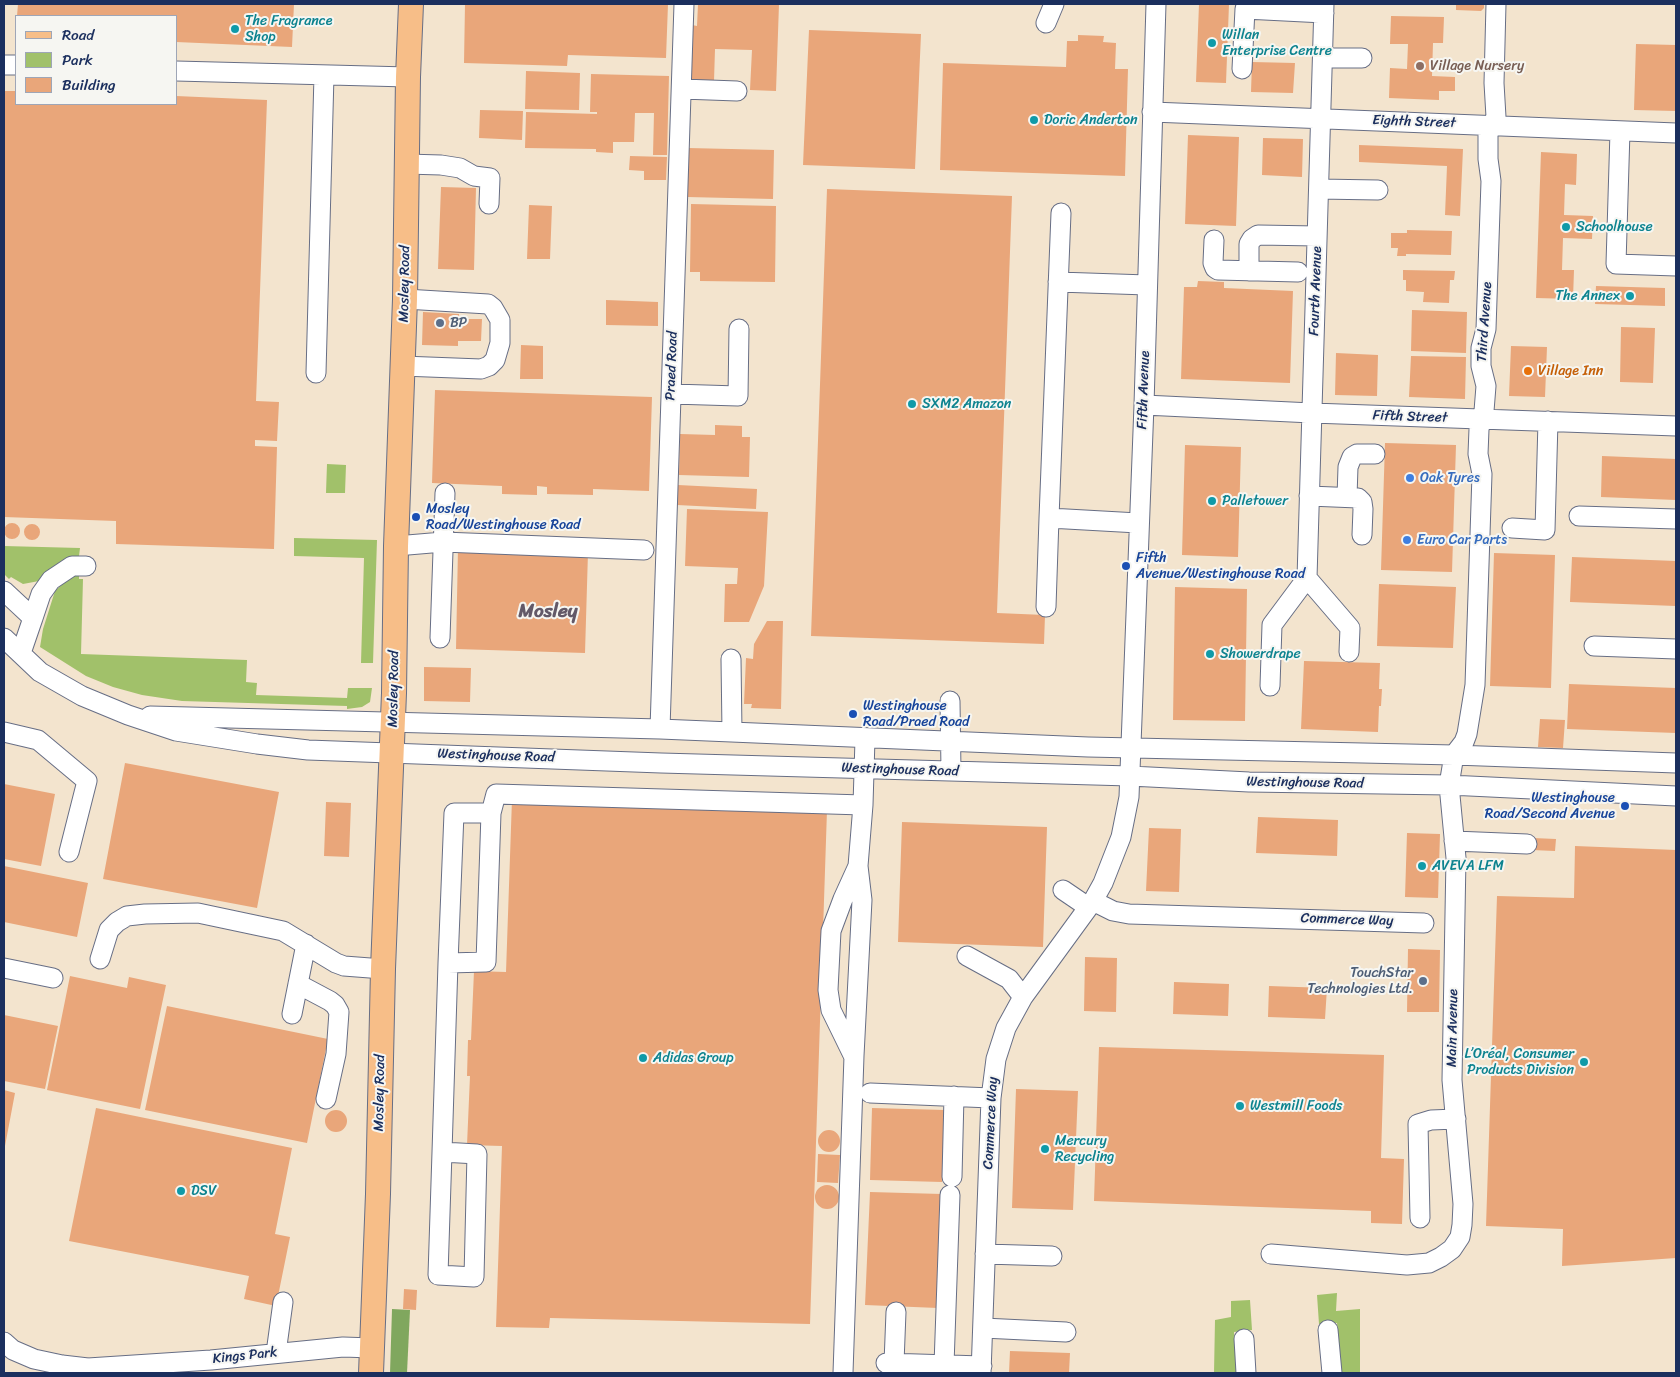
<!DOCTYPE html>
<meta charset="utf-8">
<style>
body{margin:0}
#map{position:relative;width:1680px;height:1377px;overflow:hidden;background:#f3e4ce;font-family:Sriracha,sans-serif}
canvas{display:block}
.frame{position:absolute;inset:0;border:5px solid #1b2f5e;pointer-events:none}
.legend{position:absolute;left:15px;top:15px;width:162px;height:90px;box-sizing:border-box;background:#f6f6f2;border:1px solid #9ea6b7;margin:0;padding:6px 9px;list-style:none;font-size:15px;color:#1b2f5e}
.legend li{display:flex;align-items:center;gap:10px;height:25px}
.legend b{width:25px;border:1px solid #9ea6b7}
</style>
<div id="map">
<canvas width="1680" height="1377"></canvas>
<div class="frame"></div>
<ul class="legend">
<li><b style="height:6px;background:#f7be88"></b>Road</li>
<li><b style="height:14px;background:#a1c16a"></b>Park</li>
<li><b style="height:14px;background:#e9a67a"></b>Building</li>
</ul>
</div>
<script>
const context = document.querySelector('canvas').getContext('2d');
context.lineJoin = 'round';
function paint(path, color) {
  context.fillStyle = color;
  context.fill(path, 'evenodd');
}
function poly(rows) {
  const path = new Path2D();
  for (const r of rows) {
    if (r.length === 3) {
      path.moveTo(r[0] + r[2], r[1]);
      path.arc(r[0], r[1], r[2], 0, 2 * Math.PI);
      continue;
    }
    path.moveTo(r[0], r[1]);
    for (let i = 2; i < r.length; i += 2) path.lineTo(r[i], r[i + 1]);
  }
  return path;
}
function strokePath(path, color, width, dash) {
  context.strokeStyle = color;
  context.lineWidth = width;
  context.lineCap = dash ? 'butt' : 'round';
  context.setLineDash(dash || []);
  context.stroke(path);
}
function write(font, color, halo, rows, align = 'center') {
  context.font = font + ' Sriracha,sans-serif';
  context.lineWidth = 4;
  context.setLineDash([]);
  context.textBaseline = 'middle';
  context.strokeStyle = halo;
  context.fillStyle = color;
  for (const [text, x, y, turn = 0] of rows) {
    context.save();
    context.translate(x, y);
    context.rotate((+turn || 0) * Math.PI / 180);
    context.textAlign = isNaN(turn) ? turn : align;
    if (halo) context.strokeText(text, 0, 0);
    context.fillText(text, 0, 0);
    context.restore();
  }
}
const green = poly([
 [327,464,346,465,345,493,326,493],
 [294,538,377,540,373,663,361,663,364,558,294,556],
 [4,546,80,548,79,556,70,556,39,581,23,584,11,577,9,579,4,574],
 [79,573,79,579,83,579,81,654,247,660,246,682,257,683,256,695,347,698,348,688,372,688,370,702,362,707,347,709,347,706,182,701,142,695,113,687,86,676,40,647,43,629,55,591,70,577],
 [1337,1293,1336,1311,1360,1309,1360,1373,1341,1373,1337,1323,1319,1324,1317,1295],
 [1250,1300,1252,1330,1234,1332,1237,1373,1214,1373,1215,1320,1231,1317,1231,1301]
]);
const forest = poly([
 [392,1309,410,1310,407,1373,390,1373]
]);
const building = poly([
 [18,4,294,4,292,47,176,42,176,16,17,16],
 [465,4,668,4,666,58,568,55,567,66,464,63],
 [698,4,779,4,776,91,750,90,752,50,715,49,714,81,690,81,692,25,697,26],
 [1199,4,1229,4,1226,83,1196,82],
 [1456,4,1484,4,1484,8,1481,11,1456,10],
 [1391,16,1444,17,1443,43,1433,43,1432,76,1455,77,1455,91,1439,91,1439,100,1389,98,1390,68,1407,69,1408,44,1390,44],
 [809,30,921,34,915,169,803,165],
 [1078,35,1104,36,1103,42,1116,43,1115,69,1128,69,1125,176,940,170,943,63,1066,67,1067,41,1078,41],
 [1636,44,1676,45,1676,111,1634,110],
 [1252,62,1295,63,1293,93,1251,92],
 [526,71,580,73,579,110,525,109],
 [591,74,669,76,667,155,653,155,654,113,635,113,634,142,613,142,613,153,596,152,596,149,525,148,526,112,597,114,597,112,590,112],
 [4,91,16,91,16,104,176,104,176,96,267,100,256,401,279,402,277,441,255,440,255,446,277,447,274,549,116,544,116,521,4,517],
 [480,110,523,111,522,140,479,138],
 [1188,135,1239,137,1236,226,1185,224],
 [1263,138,1303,139,1302,177,1262,175],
 [1359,145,1463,149,1460,216,1445,215,1447,166,1359,162],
 [688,148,774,150,773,199,687,197],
 [1541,152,1577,154,1576,185,1565,184,1564,215,1593,216,1592,239,1563,238,1562,270,1574,270,1573,299,1536,298],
 [630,156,667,157,666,180,644,180,644,171,629,170],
 [441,187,476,188,474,270,438,269],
 [827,189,1012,196,997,613,1045,615,1044,644,811,636],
 [691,204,776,206,775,282,700,281,700,272,690,272],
 [529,205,552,206,550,259,527,259],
 [1407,230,1452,231,1451,255,1406,254,1406,256,1397,256,1398,248,1391,248,1391,233,1407,233],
 [1403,270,1455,271,1454,280,1450,280,1449,303,1423,302,1424,292,1406,291,1406,280,1403,280],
 [1198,281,1224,282,1224,288,1293,291,1290,383,1181,379,1184,287,1197,287],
 [1596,286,1665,288,1665,306,1595,304],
 [606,300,658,302,658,326,606,325],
 [1412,310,1467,312,1466,353,1411,351],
 [423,312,459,314,459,319,482,319,481,341,458,341,458,346,422,345],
 [1621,327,1655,328,1653,383,1620,382],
 [521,345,543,346,543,379,520,379],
 [1511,346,1547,347,1545,397,1509,396],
 [1336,353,1378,355,1377,396,1335,395],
 [1411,356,1466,357,1465,399,1409,397],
 [435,390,652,397,649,491,593,489,593,495,547,494,547,487,537,486,537,495,502,494,502,486,432,483],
 [715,425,742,426,742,437,750,437,749,477,679,475,680,434,715,435],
 [1385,443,1456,445,1452,572,1381,570],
 [1185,445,1241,447,1238,557,1182,555],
 [1602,456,1676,459,1676,500,1601,497],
 [678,485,757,489,756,509,677,505],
 [687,509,768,512,764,586,749,622,724,622,725,584,737,584,738,568,685,566],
 [12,531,8],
 [32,532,8],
 [458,548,588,552,585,653,456,649],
 [1494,553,1555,555,1551,688,1490,686],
 [1572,557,1676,561,1676,606,1570,602],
 [1379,584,1456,587,1453,648,1377,646],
 [1175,587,1247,589,1245,721,1173,720],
 [767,621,783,621,781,709,751,708,752,704,744,704,746,658,753,659,754,644],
 [1304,661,1380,663,1379,689,1382,689,1381,706,1379,706,1378,732,1301,729],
 [424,667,471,668,470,702,424,701],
 [1569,684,1676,688,1676,733,1567,729],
 [1540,719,1565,720,1563,748,1538,747],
 [125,763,279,792,257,908,103,879],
 [4,784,55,794,41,866,4,859],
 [512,799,827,810,810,1324,550,1318,549,1328,496,1327,502,1146,467,1145,470,1076,467,1076,468,1040,471,1040,474,971,506,972],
 [326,802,351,803,349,857,324,856],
 [1258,817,1338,820,1337,856,1256,853],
 [902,822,1047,827,1043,947,898,942],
 [1149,828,1181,829,1179,892,1146,891],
 [1407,833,1440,834,1438,898,1405,897],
 [1533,838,1556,839,1555,851,1532,850],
 [1575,846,1676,850,1676,1258,1562,1266,1563,1229,1486,1226,1497,896,1574,898],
 [4,866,88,883,77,937,4,922],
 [1408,949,1440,950,1439,1012,1407,1012],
 [1085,957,1117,958,1116,1012,1084,1011],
 [70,976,127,988,129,977,166,985,140,1109,47,1090],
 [1174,982,1229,984,1228,1016,1173,1014],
 [1269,986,1327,988,1325,1019,1268,1017],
 [167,1006,328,1039,307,1143,145,1110],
 [4,1015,58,1026,45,1089,4,1081],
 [1099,1047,1384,1055,1381,1158,1404,1159,1402,1224,1371,1223,1371,1211,1094,1201],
 [1016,1089,1078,1091,1073,1210,1012,1208],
 [4,1090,15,1093,5,1146,4,1146],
 [96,1108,292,1148,275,1234,290,1237,276,1306,244,1299,249,1276,69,1241],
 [872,1108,945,1110,942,1182,870,1180],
 [336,1121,11],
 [829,1141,11],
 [818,1154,840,1155,838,1183,817,1182],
 [827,1197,12],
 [870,1192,942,1194,938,1308,865,1305],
 [404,1289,417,1290,416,1310,403,1309],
 [1010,1351,1070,1353,1069,1373,1009,1373]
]);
const minor = poly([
 [1046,23,1054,4],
 [1323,58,1362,58],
 [4,65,16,65],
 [1242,69,1245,9,1324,13],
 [176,71,408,77],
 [682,89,737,91],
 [1152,112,1676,133],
 [1620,131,1616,264,1676,266],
 [406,164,441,165,460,168,474,176,490,178,489,204],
 [1319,189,1378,190],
 [1214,240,1213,263,1215,268,1218,270,1298,272],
 [1249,271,1249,244,1252,239,1258,235,1317,236],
 [1058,282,1147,285],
 [402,366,481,369,489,366,495,360,500,343,500,320,493,308,488,304,405,299],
 [316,373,324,75],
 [672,394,738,396,739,329],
 [1144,405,1312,413,1676,426],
 [1309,496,1358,498,1362,502,1363,509,1362,535],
 [1347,497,1348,467,1352,457,1357,454,1375,454],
 [1579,516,1676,519],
 [1049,518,1061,213],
 [1512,528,1545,530,1548,421],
 [396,546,443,542,644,550],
 [1307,578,1324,4],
 [1307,578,1350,628,1349,652],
 [4,591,33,618,21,653],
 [1046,607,1049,518,1138,523],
 [33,618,41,594,51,580,72,566,86,566],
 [4,638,40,672,82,696,128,715,176,731,257,744,308,750,661,763,1130,776,1249,782,1449,785,1676,796],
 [440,638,445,493],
 [1594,646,1676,649],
 [731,659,732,732],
 [1270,686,1272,625,1307,578],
 [950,701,951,771],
 [150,716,660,729,1088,747,1454,755,1676,763],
 [660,729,684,4],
 [4,732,38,740,87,781,69,852],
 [1454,841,1527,844],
 [1063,890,1088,907],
 [1093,901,1113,911,1129,914,1424,923],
 [967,956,1009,979,1023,997],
 [100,959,109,930,117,922,127,916,145,914,198,913,283,931,336,963,344,966,383,969],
 [448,963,486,962,491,813],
 [4,968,53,978],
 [298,984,330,1001,335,1005,339,1012,336,1054,326,1099],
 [292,1014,306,944],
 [853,1055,831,1010,828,990,831,931,843,899,858,866],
 [870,1093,991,1098],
 [442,1152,477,1154,474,1277,438,1275,442,1152,448,963,454,813,491,813,496,794,863,805],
 [952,1177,954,1096],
 [1420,1218,1418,1124,1431,1120,1456,1119],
 [985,1254,1052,1256],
 [1271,1254,1407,1265,1429,1263,1441,1257,1452,1249,1460,1237,1462,1225,1463,1204,1452,1080,1456,858,1449,785,1454,755,1464,742,1467,734,1475,685,1482,474,1478,454,1479,429,1484,411,1486,386,1481,366,1481,348,1486,329,1491,181,1488,159,1488,134,1496,117,1494,83,1496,4],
 [983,1328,1066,1332],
 [1328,1330,1332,1373],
 [1244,1339,1246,1373],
 [4,1342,13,1350,34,1359,62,1365,88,1368,211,1360,343,1347,372,1348],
 [276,1353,283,1302],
 [886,1363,982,1366],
 [894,1363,896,1312],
 [944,1365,950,1195],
 [843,1373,854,1056,862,900,858,866,863,805,865,739],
 [981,1373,991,1098,996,1059,1006,1028,1023,997,1093,901,1103,883,1121,837,1129,797,1144,405,1156,4]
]);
const major = poly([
 [371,1373,378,1194,383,969,394,693,396,546,405,299,408,77,411,4]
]);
const markers = [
 [235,29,5,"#0f9aa8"],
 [1212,43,5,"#0f9aa8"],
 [1420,66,5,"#8d6e63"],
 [1034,120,5,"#0f9aa8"],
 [1566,227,5,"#0f9aa8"],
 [1630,296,5,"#0f9aa8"],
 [440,323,5,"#5c6f8a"],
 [1528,371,5,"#e8710a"],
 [912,404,5,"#0f9aa8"],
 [1410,478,5,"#3f7fe0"],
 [1212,501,5,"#0f9aa8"],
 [416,517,5,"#1a4fb4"],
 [1407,540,5,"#3f7fe0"],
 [1126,566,5,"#1a4fb4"],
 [1210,654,5,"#0f9aa8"],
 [853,714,5,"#1a4fb4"],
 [1625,806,5,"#1a4fb4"],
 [1422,866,5,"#0f9aa8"],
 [1423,981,5,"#5c6f8a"],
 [643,1058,5,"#0f9aa8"],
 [1584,1062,5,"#0f9aa8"],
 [1240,1106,5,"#0f9aa8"],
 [1045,1149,5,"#0f9aa8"],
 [181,1191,5,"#0f9aa8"]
];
const cultureNames = [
 ["The Fragrance",245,21],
 ["Shop",245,37],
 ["Willan",1222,35],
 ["Enterprise Centre",1222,51],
 ["Doric Anderton",1044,120],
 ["Schoolhouse",1576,227],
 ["The Annex",1620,296,"right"],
 ["SXM2 Amazon",922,404],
 ["Palletower",1222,501],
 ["Showerdrape",1220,654],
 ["AVEVA LFM",1432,866],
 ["L’Oréal, Consumer",1574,1054,"right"],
 ["Products Division",1574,1070,"right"],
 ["Adidas Group",653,1058],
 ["Westmill Foods",1250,1106],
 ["Mercury",1055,1141],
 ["Recycling",1055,1157],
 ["DSV",191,1191]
];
const educationNames = [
 ["Village Nursery",1430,66]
];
const streetNames = [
 ["Eighth Street",1414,122,2],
 ["Mosley Road",405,284,-89],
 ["Fourth Avenue",1316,291,-88],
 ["Third Avenue",1485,322,-86],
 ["Praed Road",672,366,-88],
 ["Fifth Avenue",1144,390,-88],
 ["Fifth Street",1410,417,2],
 ["Mosley Road",394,689,-89],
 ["Westinghouse Road",496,756,2],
 ["Westinghouse Road",900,770,2],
 ["Westinghouse Road",1305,783,1],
 ["Commerce Way",1347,920,2],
 ["Main Avenue",1453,1028,-89],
 ["Mosley Road",380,1093,-89],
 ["Commerce Way",991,1123,-87],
 ["Kings Park",245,1356,-6]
];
const serviceNames = [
 ["BP",450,323],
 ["TouchStar",1413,973,"right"],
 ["Technologies Ltd.",1413,989,"right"]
];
const foodNames = [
 ["Village Inn",1538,371]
];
const shopNames = [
 ["Oak Tyres",1420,478],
 ["Euro Car Parts",1417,540]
];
const transitNames = [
 ["Mosley",426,509],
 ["Road/Westinghouse Road",426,525],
 ["Fifth",1136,558],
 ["Avenue/Westinghouse Road",1136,574],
 ["Westinghouse",863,706],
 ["Road/Praed Road",863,722],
 ["Westinghouse",1615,798,"right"],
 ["Road/Second Avenue",1615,814,"right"]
];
const districtNames = [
 ["Mosley",548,612]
];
paint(green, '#a1c16a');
paint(forest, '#80a75e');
paint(building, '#e9a67a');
strokePath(minor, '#676e85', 21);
strokePath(major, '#676e85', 26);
strokePath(minor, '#fff', 19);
strokePath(major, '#f7be88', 24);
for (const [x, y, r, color] of markers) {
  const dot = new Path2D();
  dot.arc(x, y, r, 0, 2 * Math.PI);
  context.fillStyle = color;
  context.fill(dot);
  strokePath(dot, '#f6f6f2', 2);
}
write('14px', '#0d838f', '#f6f6f2', cultureNames, 'left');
write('14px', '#785e54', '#f6f6f2', educationNames, 'left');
write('14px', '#1b2f5e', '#f6f6f2', streetNames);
write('14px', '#4e5e75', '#f6f6f2', serviceNames, 'left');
write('14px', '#c56008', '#f6f6f2', foodNames, 'left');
write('14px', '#366cbe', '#f6f6f2', shopNames, 'left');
write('14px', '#164399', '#f6f6f2', transitNames, 'left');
write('bold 19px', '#635968', '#f6f6f2', districtNames);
</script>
